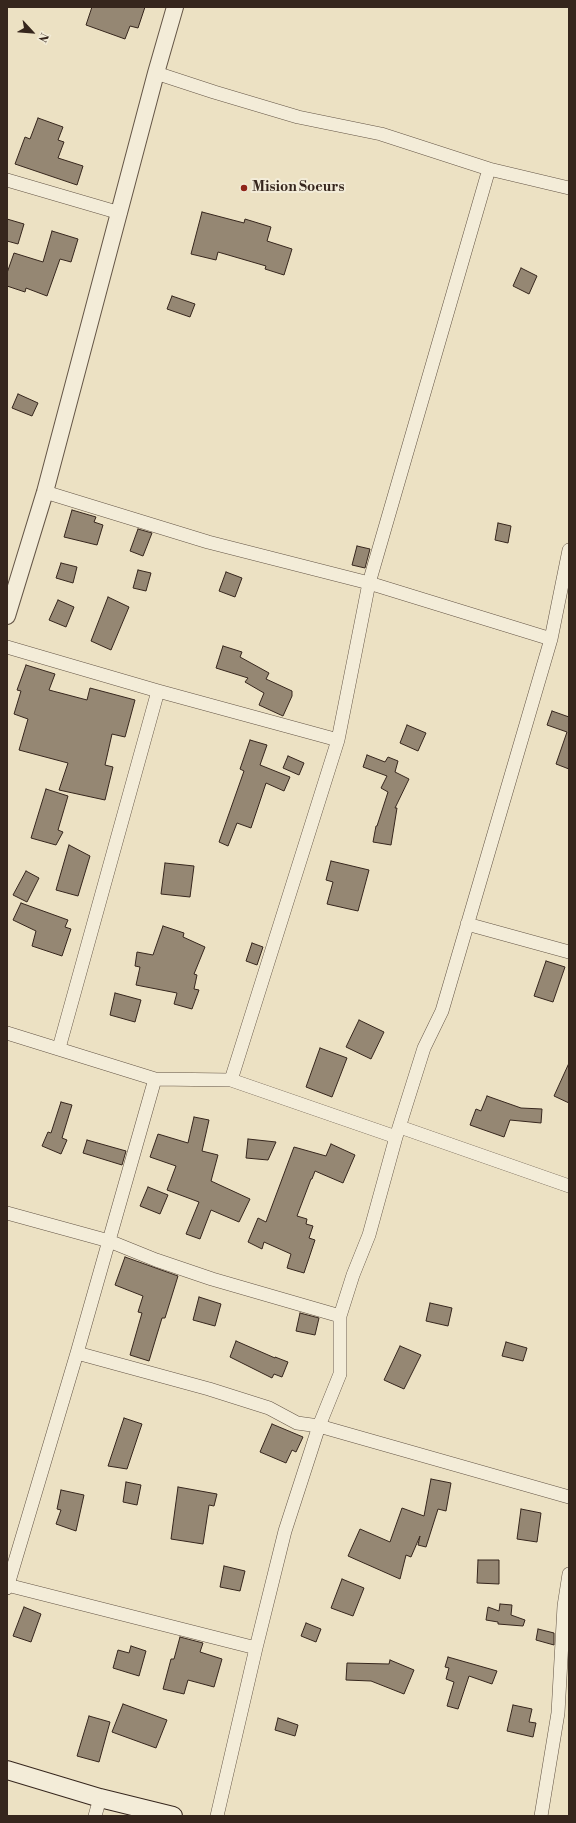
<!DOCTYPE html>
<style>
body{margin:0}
#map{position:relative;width:576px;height:1823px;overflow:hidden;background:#ece1c3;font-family:"Libre Bodoni",serif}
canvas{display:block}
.frame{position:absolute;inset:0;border:8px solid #36261d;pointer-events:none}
.north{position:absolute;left:12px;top:12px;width:40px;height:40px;-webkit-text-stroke:3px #f3ecd8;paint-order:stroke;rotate:116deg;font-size:11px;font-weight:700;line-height:16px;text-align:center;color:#36261d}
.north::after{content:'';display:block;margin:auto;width:14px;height:18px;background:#36261d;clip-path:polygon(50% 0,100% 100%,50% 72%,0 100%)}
</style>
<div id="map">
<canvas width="576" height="1823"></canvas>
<div class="frame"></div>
<div class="north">N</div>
</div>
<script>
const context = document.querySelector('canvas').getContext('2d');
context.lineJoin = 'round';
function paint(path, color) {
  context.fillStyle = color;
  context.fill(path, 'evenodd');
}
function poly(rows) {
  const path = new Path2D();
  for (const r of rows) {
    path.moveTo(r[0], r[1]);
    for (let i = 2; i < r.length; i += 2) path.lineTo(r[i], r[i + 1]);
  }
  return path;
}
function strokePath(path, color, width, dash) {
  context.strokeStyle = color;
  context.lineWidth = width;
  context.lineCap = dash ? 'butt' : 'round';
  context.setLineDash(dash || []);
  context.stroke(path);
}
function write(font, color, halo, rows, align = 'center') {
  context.font = font + ' "Libre Bodoni",serif';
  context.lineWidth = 4;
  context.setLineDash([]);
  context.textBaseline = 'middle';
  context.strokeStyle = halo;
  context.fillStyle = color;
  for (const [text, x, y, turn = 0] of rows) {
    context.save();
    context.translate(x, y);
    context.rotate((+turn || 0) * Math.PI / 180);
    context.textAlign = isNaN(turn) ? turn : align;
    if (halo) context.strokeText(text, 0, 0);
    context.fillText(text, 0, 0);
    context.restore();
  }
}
const building = poly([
 [92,7,145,7,138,28,130,26,125,39,86,25,92,7],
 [38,118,63,127,58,140,64,142,58,158,83,166,77,185,15,164,25,137,30,139,38,118],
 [202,212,244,223,245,219,271,227,267,241,292,249,284,275,265,269,266,266,218,252,216,260,191,254,202,212],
 [7,219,24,224,18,244,7,241,7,219],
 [52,231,78,239,71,262,60,259,47,296,26,288,25,292,7,286,7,273,14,253,43,262,52,231],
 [521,268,537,276,529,294,513,286,521,268],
 [172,296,195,304,190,317,167,309,172,296],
 [18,394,38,403,32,416,12,408,18,394],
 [72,510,96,517,94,522,103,525,97,545,64,537,72,510],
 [498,523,511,526,508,543,495,540,498,523],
 [138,529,152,533,143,556,130,551,138,529],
 [357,546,370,549,365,568,352,565,357,546],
 [61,563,77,567,73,583,56,578,61,563],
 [138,570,151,573,146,591,133,588,138,570],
 [226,572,242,578,235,597,219,591,226,572],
 [108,597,129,607,111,650,91,641,108,597],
 [58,600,74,607,66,627,49,620,58,600],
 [223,646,242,652,240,657,269,673,266,679,292,691,292,696,283,716,259,705,264,693,245,682,248,678,216,668,223,646],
 [26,665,55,674,49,690,87,700,90,688,135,700,125,737,112,734,105,765,113,767,105,800,59,790,68,763,19,750,28,719,14,714,21,691,17,690,26,665],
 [552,711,569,717,569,769,556,764,567,732,547,725,552,711],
 [407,725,426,733,418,751,400,743,407,725],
 [250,740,267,745,260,765,290,777,284,791,266,783,251,828,237,823,228,846,219,842,244,771,240,769,250,740],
 [367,755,385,762,388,757,398,761,395,772,409,779,395,808,397,808,391,845,373,842,376,826,377,826,388,792,381,788,387,776,363,767,367,755],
 [288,756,304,763,299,775,283,768,288,756],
 [46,789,68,796,58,830,63,832,56,845,31,838,46,789],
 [69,845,90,856,78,896,56,890,69,845],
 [331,861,369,870,358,911,327,904,333,882,326,880,331,861],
 [165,863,194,866,190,897,161,894,165,863],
 [26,871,39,878,27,902,13,895,26,871],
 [21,903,68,920,65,927,71,929,62,956,32,946,36,931,13,920,21,903],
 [163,926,184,933,183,937,205,947,194,974,197,975,194,989,199,990,192,1009,174,1004,177,993,136,985,140,967,135,966,137,952,153,955,163,926],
 [252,943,263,947,257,965,246,961,252,943],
 [546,961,565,967,553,1002,534,996,546,961],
 [115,993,141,1000,135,1022,110,1015,115,993],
 [359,1020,384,1032,371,1059,346,1047,359,1020],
 [320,1048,347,1058,332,1097,306,1087,320,1048],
 [569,1063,569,1103,554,1096,569,1063],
 [487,1096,521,1108,542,1109,541,1123,510,1120,504,1137,470,1125,476,1109,481,1111,487,1096],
 [61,1102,72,1105,62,1138,67,1140,61,1154,42,1146,48,1132,51,1133,61,1102],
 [194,1117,209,1120,202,1151,218,1155,211,1181,250,1199,239,1222,211,1210,200,1239,186,1234,199,1202,167,1190,176,1166,150,1157,158,1134,188,1143,194,1117],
 [248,1139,276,1142,268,1160,246,1158,248,1139],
 [87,1140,126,1151,122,1165,83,1153,87,1140],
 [331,1144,355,1155,343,1183,315,1171,312,1179,311,1179,297,1216,307,1219,306,1224,313,1226,309,1238,315,1240,304,1273,287,1268,291,1254,264,1242,262,1249,248,1242,258,1218,266,1222,294,1147,326,1156,331,1144],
 [148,1187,168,1195,160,1214,140,1206,148,1187],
 [125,1257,178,1276,165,1318,162,1318,149,1361,130,1355,142,1313,138,1312,143,1296,115,1285,125,1257],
 [199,1297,221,1304,215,1326,193,1320,199,1297],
 [430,1303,452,1308,448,1326,426,1321,430,1303],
 [300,1313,319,1318,315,1335,296,1331,300,1313],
 [236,1341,275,1358,275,1357,288,1362,282,1377,274,1374,272,1378,230,1357,236,1341],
 [506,1342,527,1348,523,1361,502,1356,506,1342],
 [400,1346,421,1355,404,1389,384,1380,400,1346],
 [124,1418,142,1424,127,1469,108,1466,124,1418],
 [272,1424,303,1437,296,1452,292,1450,286,1463,260,1452,272,1424],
 [431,1479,451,1483,446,1511,438,1509,426,1547,418,1545,420,1536,411,1557,406,1555,400,1579,348,1556,360,1529,390,1542,402,1508,424,1516,431,1479],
 [126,1482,141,1485,137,1505,123,1502,126,1482],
 [178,1487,217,1494,214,1506,209,1505,203,1544,171,1539,178,1487],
 [61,1490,84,1495,76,1531,56,1524,61,1510,57,1509,61,1490],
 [521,1509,541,1513,537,1542,517,1539,521,1509],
 [478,1560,499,1560,499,1584,477,1583,478,1560],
 [224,1566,245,1571,240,1591,220,1587,224,1566],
 [342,1579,364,1588,353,1616,331,1608,342,1579],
 [500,1604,512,1605,511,1615,525,1620,523,1626,498,1624,498,1622,486,1620,488,1607,499,1611,500,1604],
 [24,1607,41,1614,31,1642,13,1636,24,1607],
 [306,1623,321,1629,316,1642,301,1636,306,1623],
 [538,1629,554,1633,554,1645,536,1640,538,1629],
 [180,1637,203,1643,200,1652,222,1659,214,1687,188,1680,184,1694,163,1689,171,1659,174,1659,180,1637],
 [131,1646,146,1651,139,1676,113,1668,118,1650,129,1653,131,1646],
 [448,1657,497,1671,492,1684,469,1676,458,1709,447,1706,454,1682,446,1679,449,1668,445,1667,448,1657],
 [390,1660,414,1670,404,1694,371,1681,346,1680,347,1663,389,1664,390,1660],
 [123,1704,167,1720,156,1748,112,1732,123,1704],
 [513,1705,532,1709,529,1722,536,1723,533,1737,507,1731,513,1705],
 [89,1716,110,1722,99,1762,77,1756,89,1716],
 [278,1718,298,1725,295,1736,275,1730,278,1718]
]);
const minor = poly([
 [156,73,214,92,298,117,381,134,489,169,569,188],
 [7,180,120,213],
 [45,492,208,542,369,583,551,639],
 [7,647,158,691,338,740],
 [467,924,569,952],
 [7,1033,155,1079,231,1080,396,1137],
 [59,1048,158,691],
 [231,1080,338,740,369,583,489,169],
 [400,1127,569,1186],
 [7,1213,109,1241,156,1260,212,1279,340,1316],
 [77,1353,209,1389,269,1408,297,1423,319,1426,569,1497],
 [7,1585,256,1648],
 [7,1588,77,1353,155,1079],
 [95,1816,100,1798],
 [217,1816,256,1648,285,1531,319,1426,340,1374,340,1316,353,1275,369,1235,396,1137,424,1048,442,1011,551,639,569,550],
 [541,1816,558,1713,564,1606,569,1574]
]);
const tertiary = poly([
 [7,616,45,492,156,73,175,7]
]);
const secondary = poly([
 [7,1770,100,1798,173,1816]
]);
const markers = [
 [244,188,4,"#8f2418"]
];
const poiNames = [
 ["Mision Soeurs",252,188]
];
paint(building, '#958773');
strokePath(building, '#36261d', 1);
strokePath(minor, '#645546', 14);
strokePath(tertiary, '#645546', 18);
strokePath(secondary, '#36261d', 20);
strokePath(minor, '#f3ecd8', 13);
strokePath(tertiary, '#f3ecd8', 16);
strokePath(secondary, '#f3ecd8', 18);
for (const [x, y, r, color] of markers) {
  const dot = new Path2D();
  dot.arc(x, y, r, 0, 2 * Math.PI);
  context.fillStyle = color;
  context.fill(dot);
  strokePath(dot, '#f3ecd8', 1.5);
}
write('bold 14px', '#36261d', '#f3ecd8', poiNames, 'left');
</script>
